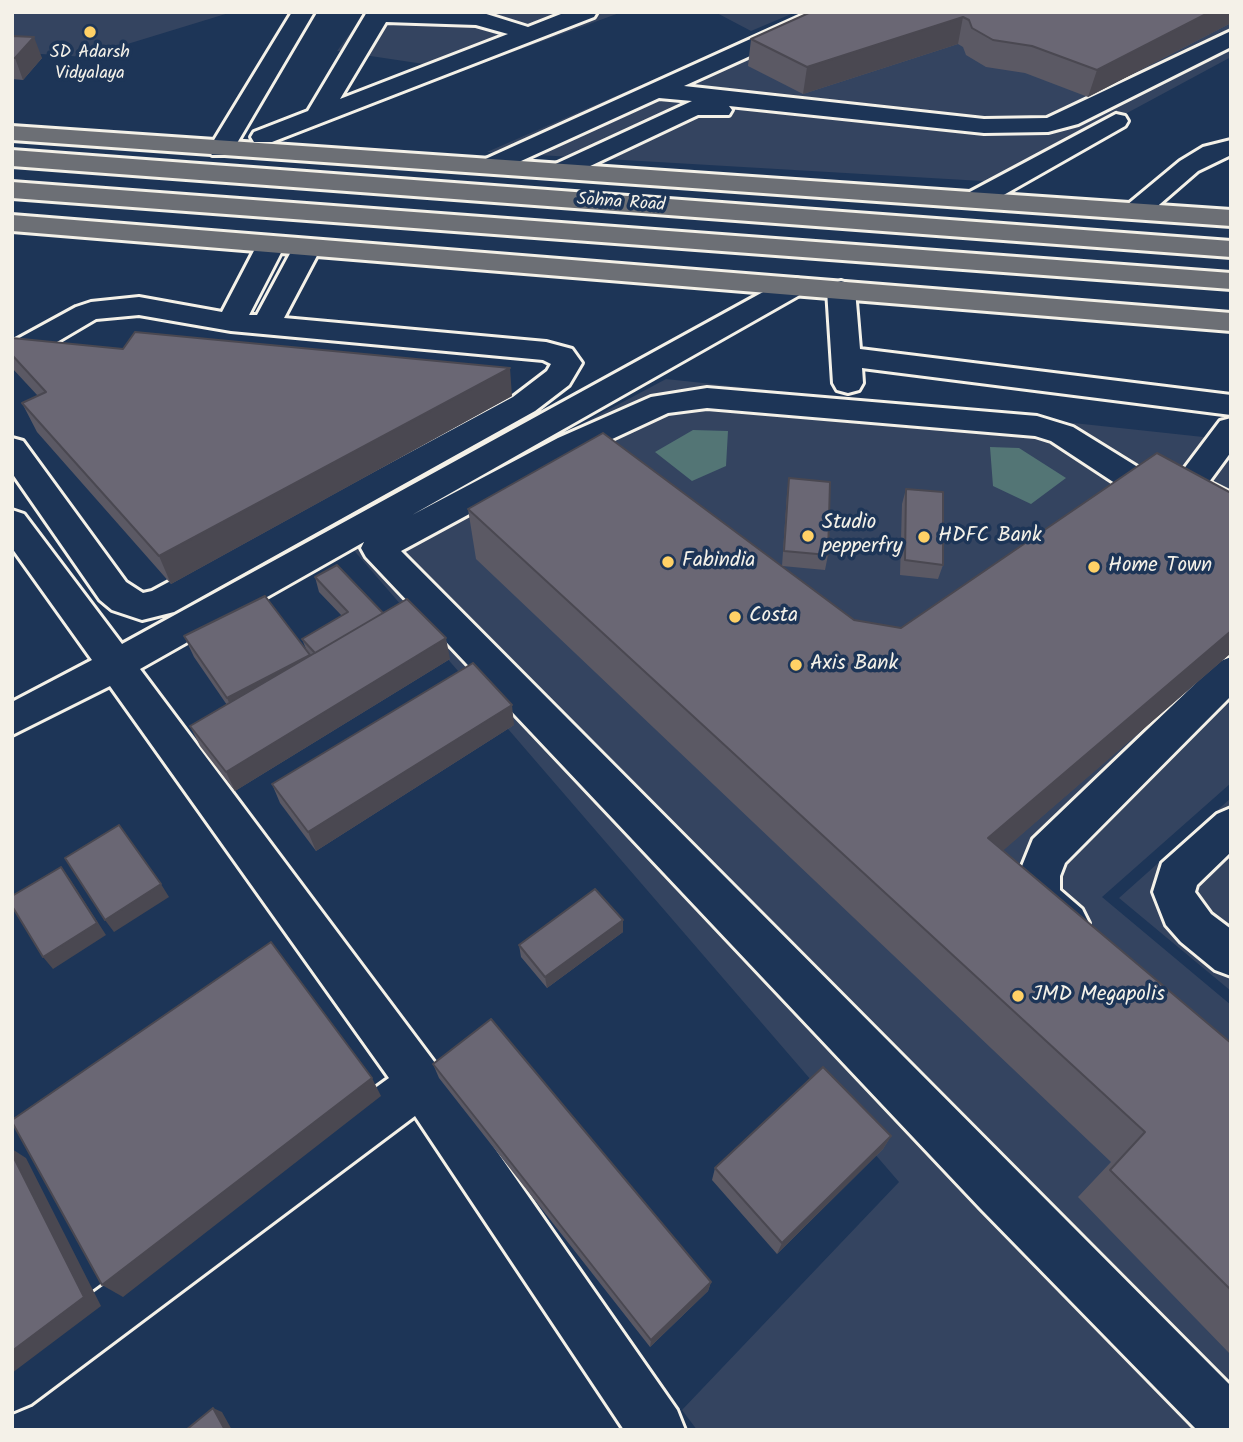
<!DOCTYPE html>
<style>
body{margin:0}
#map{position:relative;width:1243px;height:1442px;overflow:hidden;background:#1d3557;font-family:Kalam,sans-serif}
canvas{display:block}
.frame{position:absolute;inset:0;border:14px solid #f4f1e8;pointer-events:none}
</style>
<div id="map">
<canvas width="1243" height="1442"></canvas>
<div class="frame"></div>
</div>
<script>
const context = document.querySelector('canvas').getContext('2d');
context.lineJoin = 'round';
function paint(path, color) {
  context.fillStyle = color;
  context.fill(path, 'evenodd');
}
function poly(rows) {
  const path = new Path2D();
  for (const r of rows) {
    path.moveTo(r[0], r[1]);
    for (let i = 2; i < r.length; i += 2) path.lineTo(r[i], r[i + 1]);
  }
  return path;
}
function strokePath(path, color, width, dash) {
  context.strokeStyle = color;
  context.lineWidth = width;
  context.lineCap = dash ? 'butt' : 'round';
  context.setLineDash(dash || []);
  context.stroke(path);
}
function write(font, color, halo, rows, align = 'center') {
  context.font = font + ' Kalam,sans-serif';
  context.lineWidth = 7;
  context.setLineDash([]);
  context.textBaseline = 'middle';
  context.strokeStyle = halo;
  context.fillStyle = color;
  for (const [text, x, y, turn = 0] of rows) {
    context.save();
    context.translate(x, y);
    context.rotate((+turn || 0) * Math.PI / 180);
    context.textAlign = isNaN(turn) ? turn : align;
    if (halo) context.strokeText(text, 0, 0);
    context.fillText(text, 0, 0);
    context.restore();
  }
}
const built = poly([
 [12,12,232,12,85,57,12,52],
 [366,12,622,12,464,70,337,51],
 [715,12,796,12,751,31],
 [809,12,1231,12,1231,57,999,182,487,152],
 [666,379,1231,440,1231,783,1102,897,1231,1005,1231,1430,697,1430,682,1410,899,1182,351,547],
 [1231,798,1231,991,1119,898]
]);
const green = poly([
 [693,430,728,431,726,466,692,481,655,452],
 [990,447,1019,448,1066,478,1031,504,993,486]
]);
const minor = poly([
 [292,12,314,12,230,155,212,155,208,150,292,12],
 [367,12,480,12,528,27,566,12,597,12,594,17,272,142,254,142,251,137,254,132,308,111,367,12],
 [386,22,476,25,508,34,340,99,386,22],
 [810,12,839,12,836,17,684,86,984,119,1047,118,1231,31,1231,47,1078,124,1048,132,984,133,729,106,732,110,729,115,698,115,567,177,549,177,545,172,549,167,692,101,659,98,497,172,479,172,475,167,479,162,810,12],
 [1116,114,1125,116,1128,121,1125,126,986,205,977,207,968,205,964,199,968,193,1116,114],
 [1231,140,1231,155,1198,171,1145,217,1127,217,1123,211,1127,205,1180,161,1203,147,1231,140],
 [271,237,281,239,285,245,249,315,257,315,293,248,297,242,307,240,317,242,321,248,284,318,546,342,572,349,582,363,569,385,535,411,174,612,142,620,112,610,100,600,12,473,12,438,23,441,126,582,143,593,152,591,513,397,547,371,551,364,543,360,231,331,139,315,96,319,23,362,12,364,12,342,76,307,91,302,139,297,222,312,257,245,261,239,271,237],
 [795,278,805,280,809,286,805,292,412,515,558,438,651,397,707,388,1037,416,1073,427,1149,474,1180,474,1220,421,1231,418,1231,452,1209,482,1231,493,1231,520,1183,497,1130,493,1051,441,1035,436,707,408,668,413,580,454,401,551,1231,1386,1231,1430,1197,1430,981,1209,366,557,361,548,364,542,140,669,438,1067,677,1410,685,1430,624,1430,415,1116,31,1404,12,1412,12,1352,389,1078,110,686,12,735,12,702,92,660,12,548,12,510,24,514,122,644,785,280,795,278],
 [841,281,851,284,855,290,860,349,1231,395,1231,415,862,368,863,383,859,390,848,393,837,390,833,383,827,290,831,284,841,281],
 [1231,657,1231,696,1065,863,1060,876,1060,890,1082,909,1089,923,1082,937,1067,943,1052,937,1031,921,1018,890,1018,876,1033,839,1218,662,1231,657],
 [1231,808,1231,852,1197,885,1195,892,1211,914,1231,929,1231,976,1215,970,1181,942,1166,925,1153,892,1162,863,1217,814,1231,808]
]);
const major = poly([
 [12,126,1231,210,1231,226,12,140,12,126],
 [12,215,1231,313,1231,331,12,231,12,215]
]);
const highway = poly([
 [12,150,1231,241,1231,257,12,166,12,150],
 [12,182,1231,273,1231,289,12,198,12,182]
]);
const wall = poly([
 [811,12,1231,12,1231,23,1088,97,1025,73,986,67,966,55,963,47,958,44,803,94,748,66,751,39],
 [12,36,42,58,23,80,12,79],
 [12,338,512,396,171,584,37,432,22,403,38,396,12,368],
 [789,478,828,555,825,570,782,566,787,494],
 [906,489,943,565,938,579,900,575,902,504],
 [1231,493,1231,653,1003,850,1231,1043,1231,1355,1078,1197,1111,1162,476,559,468,509,854,620,901,628],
 [315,577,383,613,450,659,235,791,200,746,190,726,227,705,194,657,184,636,306,649,302,639,342,616,319,592],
 [514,725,316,851,280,803,272,784],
 [623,932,547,988,521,957,519,945],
 [433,1064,711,1282,708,1291,650,1347,439,1078],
 [891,1136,883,1149,777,1254,712,1180,715,1168]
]);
const shadedWall = poly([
 [1210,12,1231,12,1231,23,1088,97,1097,70],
 [963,17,958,44,803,94,807,67],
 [34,37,42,58,23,80,15,58],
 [510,368,512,396,171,584,159,556],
 [1231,631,1231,653,968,881,988,838],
 [446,638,450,659,235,791,226,772],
 [310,655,317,675,236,718,227,698],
 [512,705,514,725,316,851,308,832],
 [61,867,70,879,106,935,53,969,43,957],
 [161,884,169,897,114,932,105,920],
 [623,920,623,932,547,988,545,977],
 [372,1078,381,1096,123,1297,102,1285],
 [891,1136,883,1149,777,1254,782,1243],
 [12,1149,26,1158,101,1306,12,1373],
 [711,1282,708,1291,650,1347,651,1340],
 [213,1408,222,1412,232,1430,225,1430]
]);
const building = poly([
 [811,12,1210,12,1097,70,1032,46,993,40,972,28,969,20,963,17,807,67,751,39,811,12],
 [12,36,34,37,15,58,12,58,12,36],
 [135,332,510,368,159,556,22,403,46,392,12,355,12,338,123,349,135,332],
 [603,433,854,620,901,628,1157,453,1231,493,1231,631,988,838,1231,1043,1231,1290,1110,1170,1145,1132,468,509,603,433],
 [789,478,830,482,828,555,784,551,789,478],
 [906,489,943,492,943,565,905,560,906,489],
 [337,565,383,613,315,653,302,639,348,612,315,577,337,565],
 [265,596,310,655,227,698,184,636,265,596],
 [407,599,446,638,226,772,190,726,407,599],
 [473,663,512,705,308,832,272,784,473,663],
 [119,825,161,884,105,920,65,858,119,825],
 [61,867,97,923,43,957,12,906,12,896,61,867],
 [595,889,623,920,545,977,519,945,595,889],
 [271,942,372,1078,102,1285,12,1122,12,1120,271,942],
 [491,1019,711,1282,651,1340,433,1064,491,1019],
 [823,1067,891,1136,782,1243,715,1168,823,1067],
 [12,1154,84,1297,12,1351,12,1154],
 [213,1408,225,1430,186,1430,213,1408]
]);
const markers = [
 [90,32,7,"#ffd166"],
 [808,536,7,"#ffd166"],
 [924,537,7,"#ffd166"],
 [668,562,7,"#ffd166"],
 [1094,567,7,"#ffd166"],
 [735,617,7,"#ffd166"],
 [796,665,7,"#ffd166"],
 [1018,996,7,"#ffd166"]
];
const farPoinames = [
 ["SD Adarsh",90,54],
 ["Vidyalaya",90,75]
];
const farStreetnames = [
 ["Sohna Road",621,204,4]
];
const poiNames = [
 ["Studio",822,524],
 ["pepperfry",822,548],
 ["HDFC Bank",938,537],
 ["Fabindia",682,562],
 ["Home Town",1108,567],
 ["Costa",749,617],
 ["Axis Bank",810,665],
 ["JMD Megapolis",1032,996]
];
paint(built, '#344460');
paint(green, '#537575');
strokePath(minor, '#f4f1e8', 6);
strokePath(major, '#f4f1e8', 6);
strokePath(highway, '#f4f1e8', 6);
paint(minor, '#1d3557');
paint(major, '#6c6f75');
paint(highway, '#6c6f75');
paint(wall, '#5b5964');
paint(shadedWall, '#4a4851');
paint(building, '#6a6774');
strokePath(building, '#4a4851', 2);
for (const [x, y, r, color] of markers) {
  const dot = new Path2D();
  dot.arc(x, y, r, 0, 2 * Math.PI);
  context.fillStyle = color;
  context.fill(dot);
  strokePath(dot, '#1d3557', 2.5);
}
write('18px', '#f4f1e8', '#1d3557', farPoinames);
write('18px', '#f4f1e8', '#1d3557', farStreetnames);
write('21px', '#f4f1e8', '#1d3557', poiNames, 'left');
</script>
